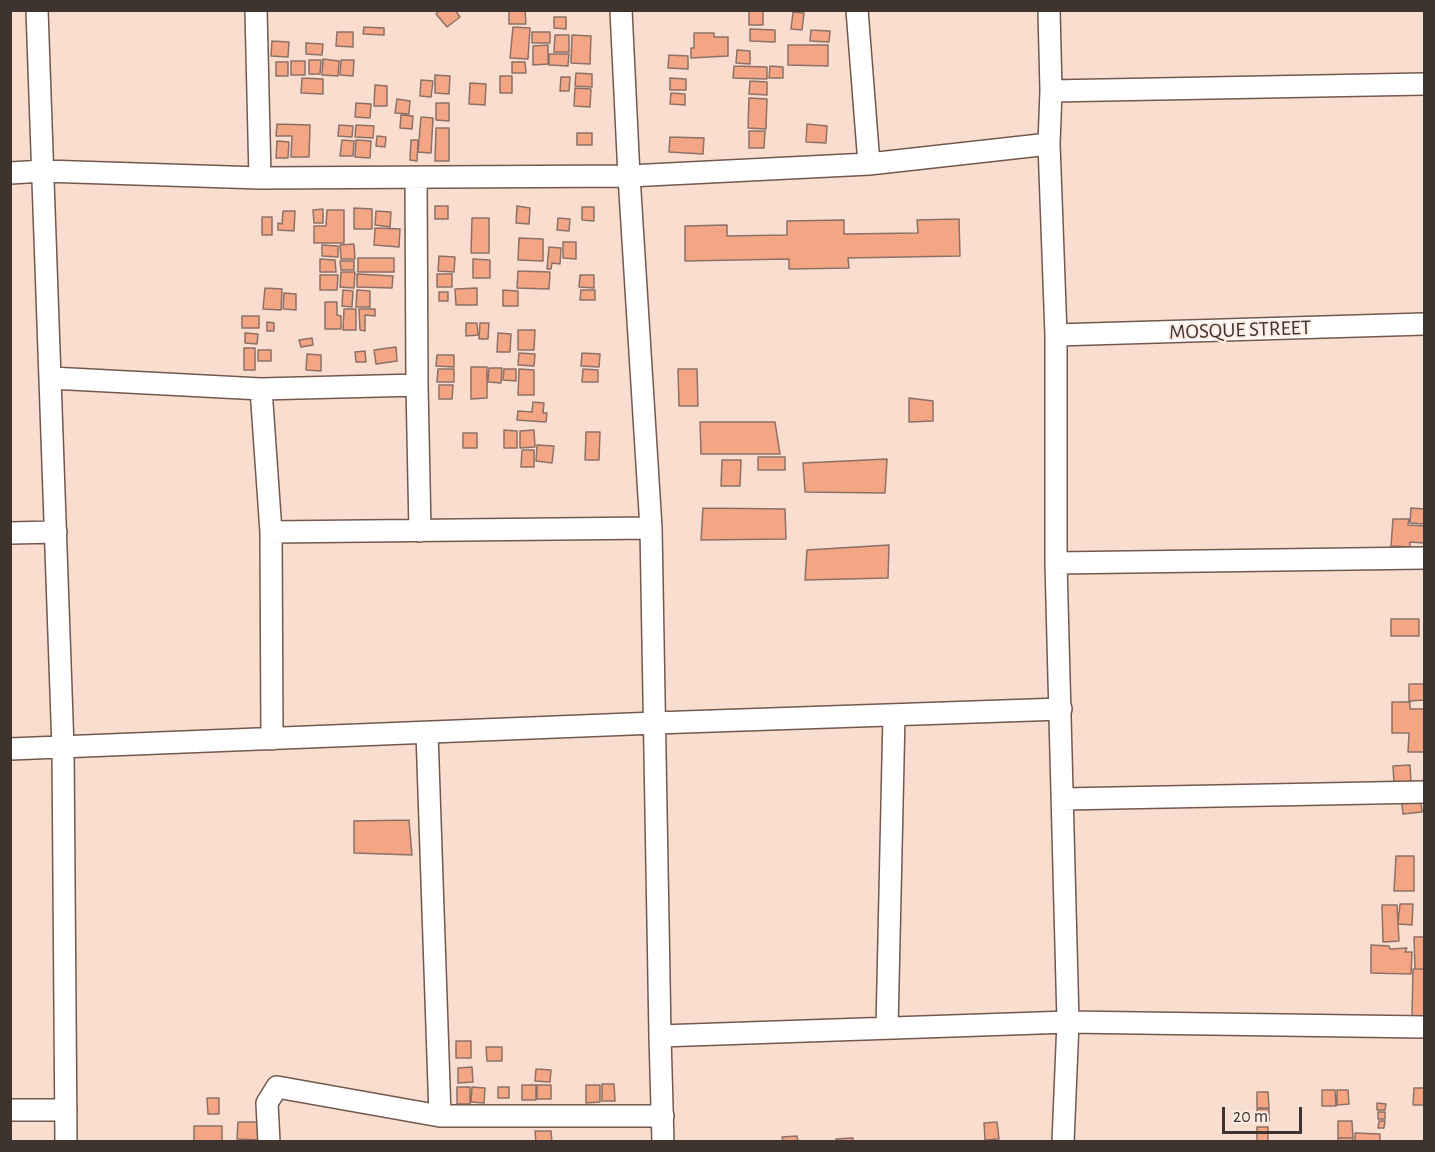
<!DOCTYPE html>
<style>
body{margin:0}
#map{position:relative;width:1435px;height:1152px;overflow:hidden;background:#f9ded0;font-family:"Alegreya Sans",sans-serif}
canvas{display:block}
.frame{position:absolute;inset:0;border:12px solid #3e332e;pointer-events:none}
.scale{position:absolute;left:1222px;top:1107px;width:80px;height:27px;box-sizing:border-box;border:3px solid #3e332e;border-top:0;padding-left:8px;font-size:18px;line-height:21px;white-space:nowrap;color:#3e332e;-webkit-text-stroke:4px #feede5;paint-order:stroke}
</style>
<div id="map">
<canvas width="1435" height="1152"></canvas>
<div class="frame"></div>
<div class="scale">20 m</div>
</div>
<script>
const context = document.querySelector('canvas').getContext('2d');
context.lineJoin = 'round';
function paint(path, color) {
  context.fillStyle = color;
  context.fill(path, 'evenodd');
}
function poly(rows) {
  const path = new Path2D();
  for (const r of rows) {
    path.moveTo(r[0], r[1]);
    for (let i = 2; i < r.length; i += 2) path.lineTo(r[i], r[i + 1]);
  }
  return path;
}
function strokePath(path, color, width, dash) {
  context.strokeStyle = color;
  context.lineWidth = width;
  context.lineCap = dash ? 'butt' : 'round';
  context.setLineDash(dash || []);
  context.stroke(path);
}
function write(font, color, halo, rows, align = 'center') {
  context.font = font + ' "Alegreya Sans",sans-serif';
  context.lineWidth = 4.5;
  context.setLineDash([]);
  context.textBaseline = 'middle';
  context.strokeStyle = halo;
  context.fillStyle = color;
  for (const [text, x, y, turn = 0] of rows) {
    context.save();
    context.translate(x, y);
    context.rotate((+turn || 0) * Math.PI / 180);
    context.textAlign = isNaN(turn) ? turn : align;
    if (halo) context.strokeText(text, 0, 0);
    context.fillText(text, 0, 0);
    context.restore();
  }
}
const building = poly([
 [440,10,455,10,460,17,447,27,436,14,440,10],
 [509,10,525,10,526,24,509,24,509,10],
 [749,11,763,11,763,25,749,25,749,11],
 [793,12,804,13,802,30,791,29,793,12],
 [554,17,566,17,566,29,554,28,554,17],
 [364,27,384,28,384,35,363,34,364,27],
 [513,27,530,28,528,59,510,58,513,27],
 [750,29,775,30,775,42,750,41,750,29],
 [811,30,830,31,829,42,810,41,811,30],
 [337,32,353,32,353,47,336,46,337,32],
 [532,32,550,32,550,43,532,43,532,32],
 [694,33,714,33,714,37,728,37,728,56,691,58,691,48,694,48,694,33],
 [555,35,569,35,569,52,554,52,555,35],
 [572,35,591,36,590,64,571,63,572,35],
 [272,41,289,42,288,57,271,56,272,41],
 [306,43,323,44,322,55,306,54,306,43],
 [548,45,548,64,533,65,533,46,548,45],
 [788,45,828,45,828,66,788,65,788,45],
 [737,50,750,51,750,64,736,63,737,50],
 [549,54,569,54,568,66,549,65,549,54],
 [669,55,688,56,688,69,668,68,669,55],
 [323,59,339,61,338,76,322,75,323,59],
 [309,60,321,60,320,74,309,74,309,60],
 [341,60,354,60,353,76,340,75,341,60],
 [291,61,305,61,305,75,291,75,291,61],
 [276,62,288,62,288,76,276,76,276,62],
 [512,62,525,62,526,73,512,73,512,62],
 [734,66,767,67,767,79,733,78,734,66],
 [770,66,783,67,783,78,769,78,770,66],
 [576,73,592,74,592,87,575,86,576,73],
 [435,75,450,76,449,94,435,93,435,75],
 [500,76,512,76,512,93,500,93,500,76],
 [561,77,570,77,569,91,560,91,561,77],
 [302,78,323,79,323,94,301,93,302,78],
 [670,78,686,79,686,90,670,90,670,78],
 [421,80,433,81,431,97,420,96,421,80],
 [750,81,767,82,767,95,749,94,750,81],
 [470,83,486,84,485,105,469,104,470,83],
 [375,85,387,86,387,106,374,106,375,85],
 [575,88,591,89,590,107,574,106,575,88],
 [671,93,685,94,685,105,670,104,671,93],
 [749,98,767,99,766,129,748,128,749,98],
 [397,99,410,101,409,114,395,113,397,99],
 [356,103,371,104,370,118,355,117,356,103],
 [436,103,449,103,449,121,436,120,436,103],
 [401,115,413,116,412,129,400,128,401,115],
 [421,117,433,118,431,153,418,152,421,117],
 [277,124,310,125,309,157,291,157,292,136,276,136,277,124],
 [807,124,827,126,826,143,806,142,807,124],
 [339,125,353,126,352,137,338,136,339,125],
 [356,125,374,126,373,138,355,137,356,125],
 [436,128,449,128,449,161,435,161,436,128],
 [749,131,765,131,764,148,749,148,749,131],
 [577,133,592,133,592,145,577,145,577,133],
 [377,136,386,137,385,147,376,146,377,136],
 [670,137,704,138,703,154,669,152,670,137],
 [342,140,354,141,353,156,340,156,342,140],
 [356,140,371,141,370,158,355,157,356,140],
 [411,140,418,140,417,161,410,160,411,140],
 [277,141,289,142,288,158,276,158,277,141],
 [435,206,448,206,448,219,435,219,435,206],
 [517,206,530,208,529,224,516,223,517,206],
 [582,207,594,207,594,221,582,220,582,207],
 [354,208,372,209,372,229,354,229,354,208],
 [323,209,323,223,314,223,313,210,323,209],
 [327,210,344,210,344,243,314,243,314,226,326,226,327,210],
 [283,211,295,211,294,231,278,230,278,223,282,224,283,211],
 [376,211,391,212,390,227,375,225,376,211],
 [262,217,272,217,272,235,262,235,262,217],
 [472,218,489,218,489,253,471,253,472,218],
 [558,218,570,219,569,231,557,230,558,218],
 [959,219,960,256,848,258,849,268,789,269,789,259,685,261,685,226,727,225,727,236,787,235,787,221,844,220,844,234,918,233,917,220,959,219],
 [375,228,400,229,399,247,374,245,375,228],
 [519,238,543,239,543,261,518,260,519,238],
 [563,242,576,242,576,259,563,258,563,242],
 [354,244,355,259,341,259,340,245,354,244],
 [322,245,338,246,338,257,322,256,322,245],
 [549,247,561,248,560,264,552,263,551,269,547,269,549,247],
 [439,256,455,257,454,272,438,271,439,256],
 [358,258,394,258,394,272,358,272,358,258],
 [320,259,335,260,336,272,320,272,320,259],
 [473,259,490,260,490,278,473,278,473,259],
 [340,261,354,261,354,270,341,270,340,261],
 [518,271,550,272,549,289,517,288,518,271],
 [341,272,355,272,354,288,340,287,341,272],
 [357,274,393,276,392,288,357,287,357,274],
 [437,274,452,274,452,287,437,287,437,274],
 [320,275,338,275,337,290,320,290,320,275],
 [580,275,594,275,594,288,579,287,580,275],
 [265,288,282,289,281,310,263,309,265,288],
 [477,288,477,305,456,305,455,289,477,288],
 [343,290,353,291,352,307,342,306,343,290],
 [357,290,370,291,370,307,356,307,357,290],
 [503,290,518,291,518,306,503,306,503,290],
 [581,290,595,290,595,300,580,300,581,290],
 [439,292,448,292,448,301,439,301,439,292],
 [284,293,296,294,296,310,283,309,284,293],
 [325,302,337,302,337,315,341,316,341,329,325,329,325,302],
 [344,309,356,309,356,330,343,330,344,309],
 [359,309,375,309,375,316,365,315,365,331,360,330,359,309],
 [242,316,259,316,259,328,242,328,242,316],
 [267,322,274,323,274,331,267,331,267,322],
 [466,323,477,323,478,335,466,336,466,323],
 [480,323,489,323,488,339,479,339,480,323],
 [518,330,535,330,534,350,518,350,518,330],
 [245,333,258,334,257,344,245,343,245,333],
 [498,333,511,334,510,352,497,352,498,333],
 [312,338,313,345,301,347,299,340,312,338],
 [396,347,397,361,376,364,374,350,396,347],
 [244,348,255,348,255,370,244,370,244,348],
 [258,350,271,350,271,361,258,361,258,350],
 [365,351,366,362,356,362,355,352,365,351],
 [519,353,535,354,534,366,518,365,519,353],
 [582,353,600,354,599,367,581,366,582,353],
 [307,354,321,355,321,371,306,370,307,354],
 [437,355,454,355,454,367,436,366,437,355],
 [471,367,487,367,487,398,471,399,471,367],
 [489,368,502,368,501,383,488,382,489,368],
 [438,369,454,369,454,382,437,382,438,369],
 [504,369,516,369,516,381,503,380,504,369],
 [519,369,534,370,534,395,518,395,519,369],
 [583,369,598,370,598,382,582,382,583,369],
 [678,369,697,369,698,406,679,406,678,369],
 [439,385,453,385,452,399,439,399,439,385],
 [909,398,933,401,933,421,909,422,909,398],
 [533,402,544,403,543,413,547,413,546,422,517,420,518,411,532,412,533,402],
 [700,422,775,422,780,454,701,454,700,422],
 [504,430,517,431,517,448,504,448,504,430],
 [534,430,535,447,520,448,520,431,534,430],
 [586,432,600,432,599,460,585,460,586,432],
 [463,433,477,433,477,448,463,448,463,433],
 [537,445,554,446,552,463,536,461,537,445],
 [522,450,534,450,534,467,521,467,522,450],
 [758,457,785,457,785,470,758,470,758,457],
 [887,459,885,493,805,492,803,463,887,459],
 [722,460,741,460,740,486,721,486,722,460],
 [703,508,785,509,786,539,701,540,703,508],
 [1411,508,1424,509,1424,524,1410,523,1411,508],
 [1393,519,1409,519,1408,525,1424,526,1424,543,1410,542,1410,547,1391,546,1393,519],
 [889,545,888,578,805,580,807,550,889,545],
 [1391,619,1419,619,1419,636,1391,636,1391,619],
 [1409,684,1424,684,1424,700,1409,701,1409,684],
 [1392,702,1410,702,1410,709,1424,709,1424,752,1408,752,1409,733,1392,733,1392,702],
 [1410,765,1411,782,1394,783,1393,766,1410,765],
 [1419,785,1422,812,1403,814,1400,787,1419,785],
 [409,820,412,855,354,853,354,821,409,820],
 [1396,856,1414,856,1414,891,1394,891,1396,856],
 [1400,904,1413,904,1412,925,1398,924,1400,904],
 [1382,905,1397,905,1399,941,1383,942,1382,905],
 [1414,937,1424,937,1424,969,1415,969,1414,937],
 [1371,945,1389,946,1390,949,1407,948,1405,952,1412,952,1411,974,1371,973,1371,945],
 [1413,969,1424,969,1424,1016,1412,1016,1413,969],
 [456,1041,471,1041,471,1058,456,1058,456,1041],
 [486,1047,502,1047,502,1061,487,1061,486,1047],
 [472,1067,473,1082,458,1083,458,1068,472,1067],
 [536,1069,551,1070,550,1082,535,1081,536,1069],
 [602,1084,614,1084,615,1101,602,1101,602,1084],
 [522,1085,536,1085,536,1100,522,1100,522,1085],
 [537,1085,551,1085,551,1099,537,1099,537,1085],
 [586,1085,600,1085,600,1102,586,1103,586,1085],
 [457,1087,470,1087,470,1104,457,1104,457,1087],
 [472,1087,485,1088,484,1103,471,1102,472,1087],
 [498,1087,509,1087,509,1098,498,1098,498,1087],
 [1414,1088,1424,1088,1424,1105,1413,1105,1414,1088],
 [1322,1090,1335,1090,1336,1106,1322,1106,1322,1090],
 [1337,1090,1348,1090,1349,1104,1337,1105,1337,1090],
 [1257,1092,1268,1092,1269,1108,1257,1108,1257,1092],
 [207,1098,219,1098,219,1114,208,1114,207,1098],
 [1377,1103,1386,1104,1385,1110,1377,1110,1377,1103],
 [1257,1109,1269,1109,1269,1121,1257,1122,1257,1109],
 [1378,1112,1385,1112,1385,1119,1378,1119,1378,1112],
 [1338,1121,1352,1121,1353,1138,1338,1138,1338,1121],
 [1379,1121,1385,1121,1384,1128,1378,1128,1379,1121],
 [238,1122,258,1122,258,1140,237,1139,238,1122],
 [997,1122,999,1139,985,1140,984,1123,997,1122],
 [194,1126,222,1126,222,1141,194,1141,194,1126],
 [1257,1127,1268,1127,1268,1141,1257,1141,1257,1127],
 [535,1131,551,1131,552,1142,536,1142,535,1131],
 [1355,1133,1380,1134,1380,1142,1355,1142,1355,1133],
 [797,1136,798,1142,783,1142,782,1137,797,1136],
 [853,1138,853,1142,836,1142,836,1139,853,1138],
 [1338,1138,1353,1138,1353,1142,1338,1142,1338,1138]
]);
const minor = poly([
 [37,10,63,748,66,1142],
 [256,10,260,178],
 [621,10,629,176,651,528,660,1036,663,1142],
 [857,10,869,164],
 [1049,10,1051,91,1049,144,1056,335,1056,563,1068,1022,1063,1142],
 [1051,91,1424,84],
 [10,173,44,171,260,178,629,176,869,164,1049,144],
 [416,178,417,385,420,531],
 [1056,335,1424,324],
 [51,378,261,389,417,385],
 [261,389,271,532,272,739],
 [271,532,651,528],
 [10,533,56,532],
 [1056,563,1424,558],
 [427,733,440,1116],
 [10,749,655,723,1061,709],
 [1063,799,1424,792],
 [887,1028,894,715],
 [660,1036,1068,1022,1424,1027],
 [10,1110,66,1110],
 [269,1142,267,1103,277,1087,440,1116,663,1116]
]);
const streetNames = [
 ["MOSQUE STREET",1240,330,-2]
];
paint(building, '#f4a584');
strokePath(building, '#8b7167', 1.5);
strokePath(minor, '#71594e', 24);
strokePath(minor, '#fff', 21);
write('21px', '#3e332e', '#feede5', streetNames);
</script>
